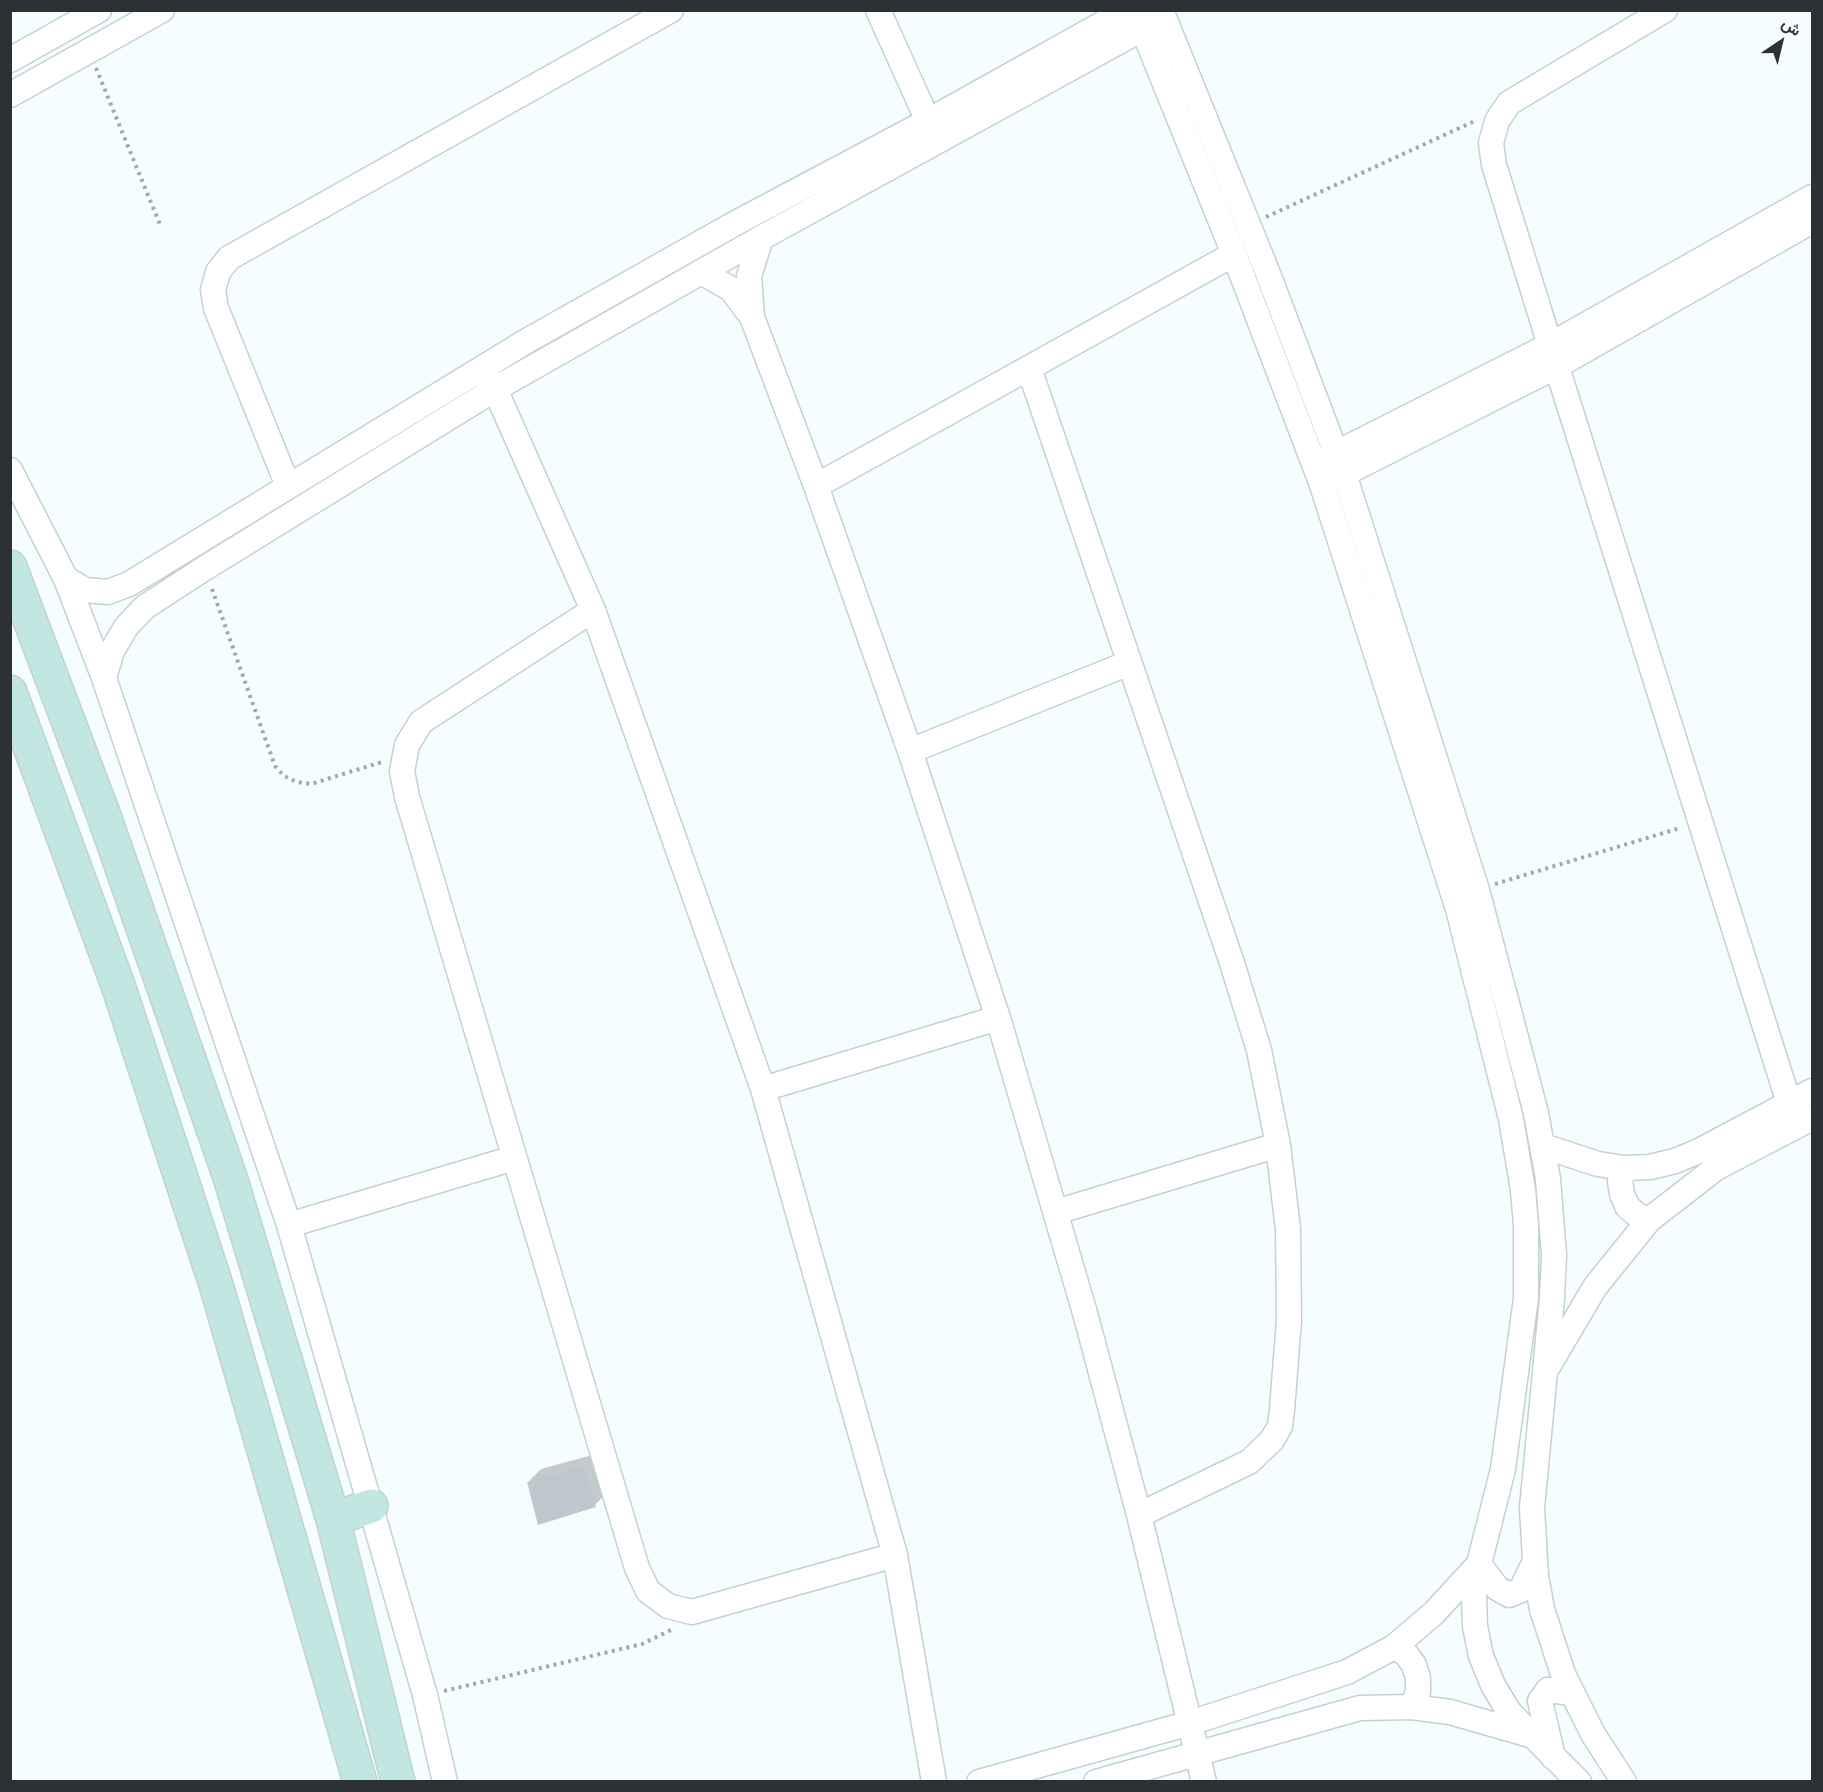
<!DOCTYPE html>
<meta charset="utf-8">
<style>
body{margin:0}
#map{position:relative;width:1823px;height:1792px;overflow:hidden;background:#f5fdff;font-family:"DM Sans",Vazirmatn,sans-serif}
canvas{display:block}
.frame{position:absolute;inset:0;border:12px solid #2c3233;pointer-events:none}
.north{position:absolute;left:1751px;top:12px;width:60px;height:60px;-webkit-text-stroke:4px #fff;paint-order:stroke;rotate:35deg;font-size:16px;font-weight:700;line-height:24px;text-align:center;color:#2c3233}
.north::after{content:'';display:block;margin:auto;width:21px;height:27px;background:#2c3233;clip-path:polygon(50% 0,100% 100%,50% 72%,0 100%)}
</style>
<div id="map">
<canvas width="1823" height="1792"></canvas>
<div class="frame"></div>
<div class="north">ش</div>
</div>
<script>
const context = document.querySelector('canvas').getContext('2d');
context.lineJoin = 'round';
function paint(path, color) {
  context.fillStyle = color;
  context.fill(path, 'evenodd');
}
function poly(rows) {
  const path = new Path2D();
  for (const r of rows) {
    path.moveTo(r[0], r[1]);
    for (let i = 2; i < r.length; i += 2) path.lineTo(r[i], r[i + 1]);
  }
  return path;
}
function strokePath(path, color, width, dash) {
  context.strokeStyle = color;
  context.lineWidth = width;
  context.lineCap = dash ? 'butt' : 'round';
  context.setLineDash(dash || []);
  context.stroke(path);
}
const shadow = poly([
 [596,1454,608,1492,595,1505,528,1482,541,1469]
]);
const building = poly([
 [583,1466,596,1507,538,1525,527,1482]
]);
const path = poly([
 [96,68,161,227],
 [1266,217,1477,120],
 [212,589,275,766,284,776,297,782,311,784,382,762],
 [1495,884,1680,828],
 [444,1691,642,1644,673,1629]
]);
const street = poly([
 [878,10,928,121],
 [1135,10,1234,254,1322,485,1458,909,1511,1119,1523,1190,1526,1226,1526,1298,1503,1469,1479,1564,1474,1595,1475,1626,1481,1656,1493,1685,1509,1712,1579,1782],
 [1161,10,1267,271,1344,474,1477,890,1536,1113,1548,1179,1554,1255,1552,1298,1532,1508,1536,1576,1542,1609,1563,1674,1593,1734,1624,1782],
 [1665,10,1509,103,1497,121,1491,143,1494,165,1550,345,1789,1103],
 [10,60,99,10],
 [10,95,162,10],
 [701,272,731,289,752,317,816,486,910,751,998,1018,1085,1313,1139,1515,1204,1782],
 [752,317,749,276,761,238],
 [483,368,495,389,593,610,763,1089,895,1555,934,1782],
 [1029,368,1232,963,1259,1050,1278,1145,1288,1229,1289,1320,1282,1410,1280,1426,1272,1440,1249,1462,1139,1515],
 [1323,460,1550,345,1812,197],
 [10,470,66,579,104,678,289,1225,425,1695,445,1782],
 [1330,481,1557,366,1812,221],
 [288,486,216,308,213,290,218,272,229,258,671,10],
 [816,486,1234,254],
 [66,579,85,590,108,592,129,584,525,342,734,224,928,121,1127,10],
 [593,610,421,722,407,745,402,771,407,797,637,1568,648,1591,668,1606,692,1612,895,1555],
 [104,678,112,651,126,627,145,607,205,568,495,389,761,238,1155,22],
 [910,751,1129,663],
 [763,1089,998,1018],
 [1543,1146,1598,1164,1624,1168,1650,1167,1675,1161,1699,1151,1812,1091],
 [1624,1168,1620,1181,1622,1194,1627,1206,1637,1215,1649,1220],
 [1056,1212,1278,1145],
 [289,1225,514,1158],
 [1549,1365,1595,1287,1649,1220,1716,1168,1812,1118],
 [1394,1647,1406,1654,1414,1665,1418,1678,1418,1692,1412,1707],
 [1553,1757,1540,1701,1548,1690,1572,1693],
 [979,1782,1190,1723,1347,1672,1394,1647,1434,1613,1479,1564,1497,1588,1509,1595,1521,1590,1535,1561],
 [1096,1782,1360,1708,1412,1707,1450,1712,1530,1735]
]);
const secondary = poly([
 [10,567,104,816,230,1177,333,1519,398,1782],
 [10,692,119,988,217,1288,360,1782],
 [333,1519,371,1506]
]);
paint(shadow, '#0003');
paint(building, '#bdc7ce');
strokePath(street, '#c4d1d4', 27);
strokePath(secondary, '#c4d1d4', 36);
strokePath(path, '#a1a8aa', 4, [3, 4.5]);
strokePath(street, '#fff', 24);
strokePath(secondary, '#c2e6e2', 33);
</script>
